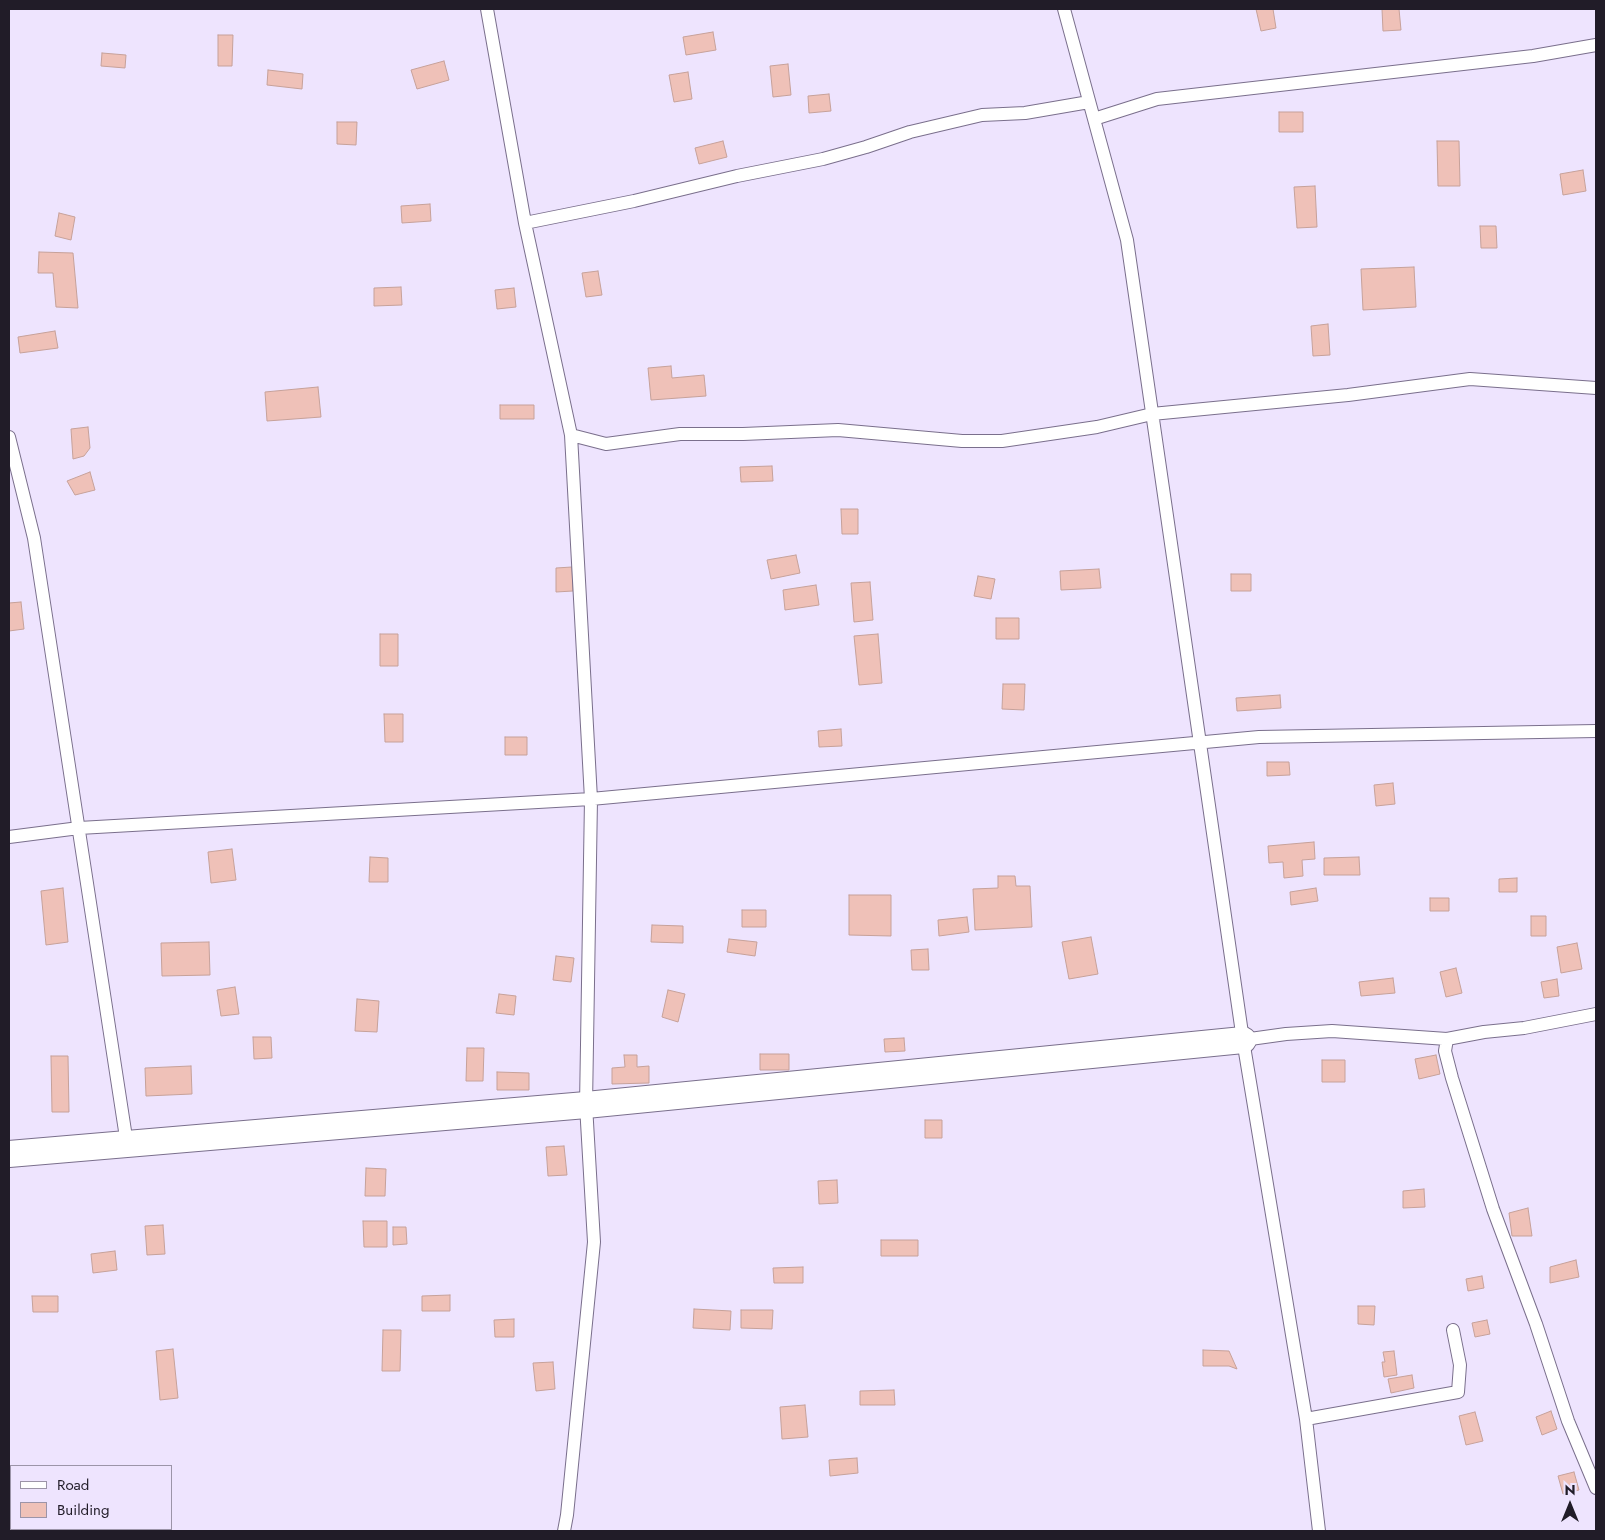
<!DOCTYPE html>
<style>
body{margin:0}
#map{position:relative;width:1605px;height:1540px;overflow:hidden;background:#eee4fe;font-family:Jost,sans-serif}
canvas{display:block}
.frame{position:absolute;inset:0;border:10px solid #211c28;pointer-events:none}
.legend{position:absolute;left:10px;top:1465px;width:162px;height:65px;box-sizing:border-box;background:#eee4fe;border:1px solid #9c94a8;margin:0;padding:6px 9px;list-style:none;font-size:15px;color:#211c28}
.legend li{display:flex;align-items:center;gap:10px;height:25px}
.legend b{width:25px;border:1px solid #9c94a8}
.north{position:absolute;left:1545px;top:1480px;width:50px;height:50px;-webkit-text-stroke:4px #eee4fe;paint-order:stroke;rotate:0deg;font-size:14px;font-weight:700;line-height:20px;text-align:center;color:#211c28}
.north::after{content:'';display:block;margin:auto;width:18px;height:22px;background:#211c28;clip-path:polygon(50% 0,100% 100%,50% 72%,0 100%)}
</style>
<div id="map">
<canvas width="1605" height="1540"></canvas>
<div class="frame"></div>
<ul class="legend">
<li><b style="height:6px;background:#fff"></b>Road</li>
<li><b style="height:14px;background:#efc1b8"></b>Building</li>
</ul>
<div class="north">N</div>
</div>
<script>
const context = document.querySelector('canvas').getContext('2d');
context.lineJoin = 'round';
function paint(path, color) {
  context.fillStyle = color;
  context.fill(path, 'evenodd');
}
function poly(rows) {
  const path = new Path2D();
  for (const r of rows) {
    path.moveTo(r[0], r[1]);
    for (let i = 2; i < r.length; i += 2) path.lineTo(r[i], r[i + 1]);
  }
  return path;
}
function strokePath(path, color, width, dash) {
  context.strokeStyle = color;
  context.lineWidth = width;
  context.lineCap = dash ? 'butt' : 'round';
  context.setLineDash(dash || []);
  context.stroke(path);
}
const building = poly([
 [1256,9,1273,9,1276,28,1261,31,1256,9],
 [1382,9,1399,9,1401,30,1383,31,1382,9],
 [713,32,716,50,686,55,683,37,713,32],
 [218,35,233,35,232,66,218,66,218,35],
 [102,53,126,55,125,68,101,66,102,53],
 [444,61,449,80,417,89,411,70,444,61],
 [788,64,791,95,773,97,770,66,788,64],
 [268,70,303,74,302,89,267,85,268,70],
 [688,72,692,99,674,102,669,75,688,72],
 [829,94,831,111,809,113,808,96,829,94],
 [1279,112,1303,112,1303,132,1279,132,1279,112],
 [337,122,357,122,356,145,337,144,337,122],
 [723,141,727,157,699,164,695,148,723,141],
 [1437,141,1459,141,1460,186,1438,186,1437,141],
 [1583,170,1586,191,1563,195,1560,174,1583,170],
 [1315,186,1317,227,1297,228,1294,187,1315,186],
 [430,204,431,221,402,223,401,206,430,204],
 [59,213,75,217,71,240,55,236,59,213],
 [1480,226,1496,226,1497,248,1481,248,1480,226],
 [39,252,73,253,78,308,56,307,53,273,38,273,39,252],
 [1414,267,1416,307,1363,310,1361,269,1414,267],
 [598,271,602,295,586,297,582,273,598,271],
 [401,287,402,305,374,306,374,288,401,287],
 [514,288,516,307,497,309,495,290,514,288],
 [1328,324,1330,355,1313,356,1311,326,1328,324],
 [55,331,58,348,20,353,18,337,55,331],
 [671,366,672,378,704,375,706,396,651,400,648,368,671,366],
 [318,387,321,417,267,421,265,392,318,387],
 [500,405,534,405,534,419,500,419,500,405],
 [88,427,90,448,84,456,73,459,71,429,88,427],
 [772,466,773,481,741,482,740,467,772,466],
 [90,472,95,490,75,495,67,481,90,472],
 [841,509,858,509,858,534,842,534,841,509],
 [796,555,800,573,771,579,767,560,796,555],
 [572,567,573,591,556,592,556,568,572,567],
 [1099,569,1101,588,1061,590,1060,571,1099,569],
 [1231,574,1251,574,1251,591,1231,591,1231,574],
 [978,576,995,579,991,599,974,596,978,576],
 [870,582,873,620,854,622,851,583,870,582],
 [816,585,819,605,785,610,783,590,816,585],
 [21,602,24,629,9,631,9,603,21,602],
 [996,618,1019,618,1019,639,996,639,996,618],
 [380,634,398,634,398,666,380,666,380,634],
 [878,634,882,683,859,685,854,636,878,634],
 [1003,684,1025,684,1024,710,1002,709,1003,684],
 [1280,695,1281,708,1237,711,1236,698,1280,695],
 [384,714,403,714,403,742,385,742,384,714],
 [841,729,842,746,819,747,818,731,841,729],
 [505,737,527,737,527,755,505,755,505,737],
 [1267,762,1289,762,1290,775,1267,776,1267,762],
 [1393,783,1395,804,1376,806,1374,785,1393,783],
 [1314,842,1315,859,1302,860,1303,876,1284,878,1283,862,1269,863,1268,846,1314,842],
 [232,849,236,880,211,883,208,852,232,849],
 [370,857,388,858,388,882,369,882,370,857],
 [1359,857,1360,875,1324,875,1324,858,1359,857],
 [998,876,1015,876,1016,886,1030,886,1032,927,975,930,973,889,998,888,998,876],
 [1517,878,1517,892,1499,892,1499,879,1517,878],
 [63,888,68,942,46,945,41,891,63,888],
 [1316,888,1318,901,1291,905,1290,892,1316,888],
 [849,895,891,895,891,936,849,935,849,895],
 [1430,898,1449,898,1449,911,1430,911,1430,898],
 [742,910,766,910,766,927,742,927,742,910],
 [1531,916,1546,916,1546,936,1531,936,1531,916],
 [967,917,969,932,939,936,938,920,967,917],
 [652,925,683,926,683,943,651,942,652,925],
 [1091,937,1098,974,1069,979,1062,942,1091,937],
 [729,939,757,942,755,956,727,952,729,939],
 [209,942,210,975,162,976,161,943,209,942],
 [1577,943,1582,969,1561,973,1557,947,1577,943],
 [928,949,929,970,912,970,911,950,928,949],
 [556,956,574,958,571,982,553,980,556,956],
 [1456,968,1462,993,1446,997,1440,972,1456,968],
 [1393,978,1395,993,1361,996,1359,982,1393,978],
 [1557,979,1559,996,1544,998,1541,982,1557,979],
 [235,987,239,1014,221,1016,217,990,235,987],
 [668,990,685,994,678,1022,662,1017,668,990],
 [499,994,516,996,514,1015,496,1013,499,994],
 [357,999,379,1001,377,1032,355,1031,357,999],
 [253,1037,271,1037,272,1058,254,1059,253,1037],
 [904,1038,905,1051,885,1052,884,1039,904,1038],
 [467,1048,484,1048,483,1081,466,1081,467,1048],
 [760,1054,789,1054,789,1070,760,1070,760,1054],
 [624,1055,637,1055,637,1067,649,1066,649,1083,612,1084,612,1068,625,1067,624,1055],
 [1436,1055,1440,1074,1419,1079,1415,1059,1436,1055],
 [51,1056,68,1056,69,1112,52,1112,51,1056],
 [1322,1060,1345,1060,1345,1082,1322,1082,1322,1060],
 [191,1066,192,1094,146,1096,145,1068,191,1066],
 [497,1072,529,1073,529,1090,497,1090,497,1072],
 [925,1120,942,1120,942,1138,925,1138,925,1120],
 [564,1146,567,1175,548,1176,546,1147,564,1146],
 [366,1168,386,1169,385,1196,365,1196,366,1168],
 [837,1180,838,1203,819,1204,818,1181,837,1180],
 [1424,1189,1425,1207,1403,1208,1403,1191,1424,1189],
 [1528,1208,1532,1236,1512,1236,1509,1213,1528,1208],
 [363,1221,387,1221,387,1247,364,1247,363,1221],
 [163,1225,165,1254,147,1255,145,1226,163,1225],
 [393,1227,406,1227,407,1244,393,1245,393,1227],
 [881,1240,918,1240,918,1256,881,1256,881,1240],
 [115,1251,117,1270,93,1273,91,1254,115,1251],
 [1576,1260,1579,1277,1550,1283,1550,1267,1576,1260],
 [803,1267,803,1283,774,1283,773,1268,803,1267],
 [1482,1276,1484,1288,1468,1291,1466,1279,1482,1276],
 [450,1295,450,1311,422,1311,422,1296,450,1295],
 [32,1296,58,1296,58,1312,33,1312,32,1296],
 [1358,1306,1375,1306,1374,1325,1358,1324,1358,1306],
 [694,1309,731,1311,730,1330,693,1328,694,1309],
 [741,1310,773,1310,772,1329,741,1328,741,1310],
 [514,1319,514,1337,495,1337,494,1320,514,1319],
 [1487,1320,1490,1334,1475,1337,1472,1323,1487,1320],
 [383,1330,401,1330,400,1371,382,1371,383,1330],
 [173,1349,178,1398,160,1400,156,1351,173,1349],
 [1203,1350,1229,1351,1237,1369,1229,1366,1203,1366,1203,1350],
 [1394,1351,1397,1375,1384,1377,1382,1362,1385,1362,1383,1352,1394,1351],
 [553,1362,555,1389,536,1391,533,1363,553,1362],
 [1412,1375,1414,1388,1391,1393,1388,1379,1412,1375],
 [894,1390,895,1405,860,1405,860,1391,894,1390],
 [805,1405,808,1437,782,1439,780,1407,805,1405],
 [1551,1411,1557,1429,1542,1435,1536,1417,1551,1411],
 [1475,1412,1483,1441,1466,1445,1459,1416,1475,1412],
 [857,1458,858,1473,830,1476,829,1460,857,1458],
 [1574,1472,1579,1490,1563,1494,1558,1476,1574,1472]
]);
const service = poly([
 [487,9,525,223,571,435,591,799,586,1105,594,1242,567,1515,564,1531],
 [1064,9,1127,240,1243,1040,1306,1419,1319,1531],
 [1094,119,1157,99,1533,56,1596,45],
 [525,223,634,201,737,176,823,159,866,147,910,132,982,115,1025,113,1089,102],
 [571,435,606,444,680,434,743,434,838,430,962,441,1002,441,1097,427,1152,414,1348,395,1470,379,1596,388],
 [9,437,34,538,127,1144],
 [9,837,79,828,591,799,1259,737,1596,731],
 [1447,1039,1445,1051,1452,1078,1493,1209,1536,1324,1568,1421,1596,1488],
 [1243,1040,1286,1034,1332,1031,1447,1039,1484,1032,1524,1028,1596,1014],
 [1306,1419,1458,1392,1460,1365,1453,1330]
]);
const minor = poly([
 [9,1154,586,1105,1243,1040]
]);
paint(building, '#efc1b8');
strokePath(building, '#c6a19a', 1);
strokePath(service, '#7a6f8c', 14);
strokePath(minor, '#7a6f8c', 28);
strokePath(service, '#fff', 12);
strokePath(minor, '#fff', 26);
</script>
